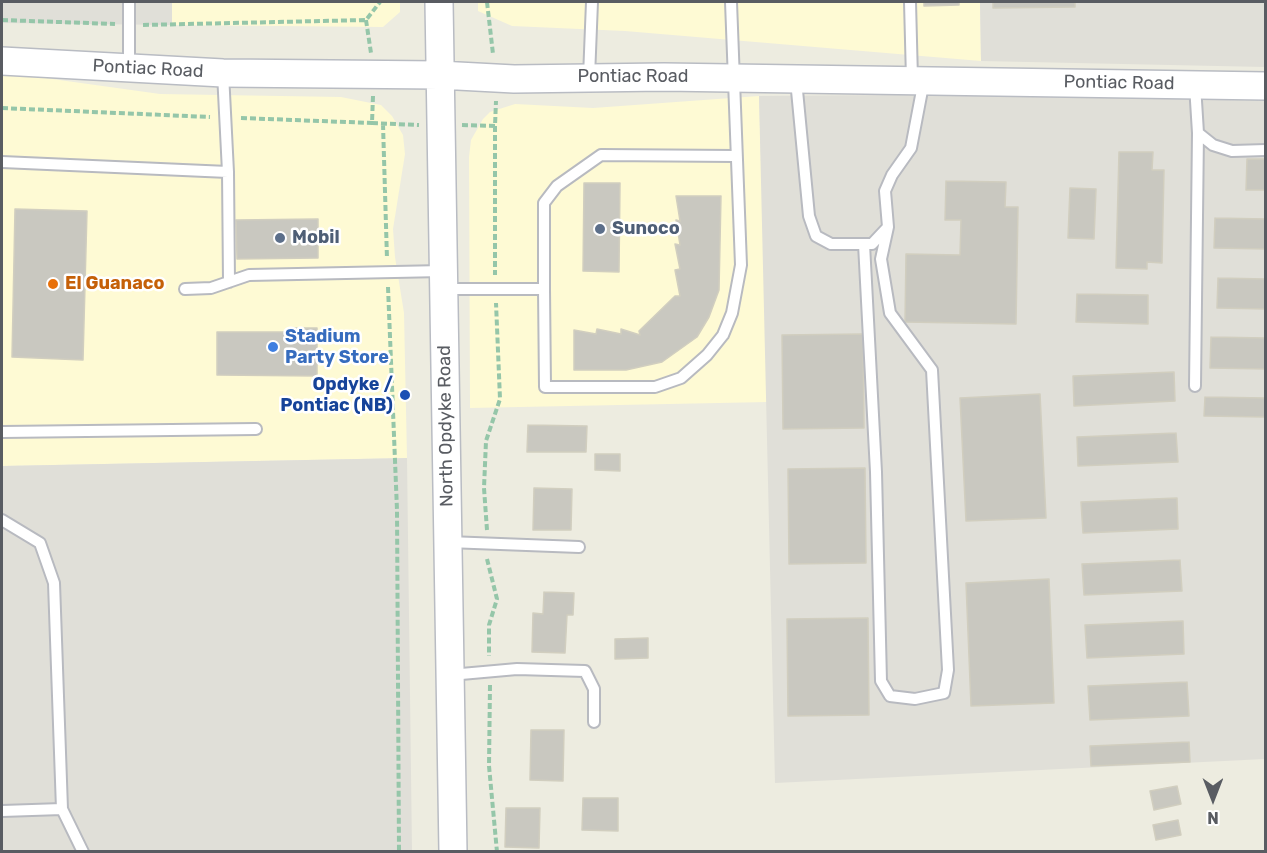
<!DOCTYPE html>
<style>
body{margin:0}
#map{position:relative;width:1267px;height:853px;overflow:hidden;background:#edece0;font-family:Rubik,sans-serif}
canvas{display:block}
.frame{position:absolute;inset:0;border:3px solid #595c62;pointer-events:none}
.north{position:absolute;left:1183px;top:769px;width:60px;height:60px;-webkit-text-stroke:4px #fff;paint-order:stroke;rotate:180deg;font-size:16px;font-weight:700;line-height:24px;text-align:center;color:#595c62}
.north::after{content:'';display:block;margin:auto;width:21px;height:27px;background:#595c62;clip-path:polygon(50% 0,100% 100%,50% 72%,0 100%)}
</style>
<div id="map">
<canvas width="1267" height="853"></canvas>
<div class="frame"></div>
<div class="north">N</div>
</div>
<script>
const context = document.querySelector('canvas').getContext('2d');
context.lineJoin = 'round';
function paint(path, color) {
  context.fillStyle = color;
  context.fill(path, 'evenodd');
}
function poly(rows) {
  const path = new Path2D();
  for (const r of rows) {
    path.moveTo(r[0], r[1]);
    for (let i = 2; i < r.length; i += 2) path.lineTo(r[i], r[i + 1]);
  }
  return path;
}
function strokePath(path, color, width, dash) {
  context.strokeStyle = color;
  context.lineWidth = width;
  context.lineCap = dash ? 'butt' : 'round';
  context.setLineDash(dash || []);
  context.stroke(path);
}
function write(font, color, halo, rows, align = 'center') {
  context.font = font + ' Rubik,sans-serif';
  context.lineWidth = 5;
  context.setLineDash([]);
  context.textBaseline = 'middle';
  context.strokeStyle = halo;
  context.fillStyle = color;
  for (const [text, x, y, turn = 0] of rows) {
    context.save();
    context.translate(x, y);
    context.rotate((+turn || 0) * Math.PI / 180);
    context.textAlign = isNaN(turn) ? turn : align;
    if (halo) context.strokeText(text, 0, 0);
    context.fillText(text, 0, 0);
    context.restore();
  }
}
const commercial = poly([
 [172,2,400,2,400,12,383,27,172,25],
 [478,2,980,2,981,61,625,31,512,26,478,11],
 [2,72,160,94,341,97,381,105,392,116,403,135,405,154,393,229,395,257,404,313,407,458,2,466],
 [759,96,768,402,470,408,469,157,471,140,483,119,490,112,515,104,593,108]
]);
const industrial = poly([
 [2,2,172,2,172,25,2,23],
 [980,2,1265,2,1265,67,981,61],
 [1009,94,1265,101,1265,759,775,783,759,96],
 [407,458,412,851,2,851,2,466]
]);
const building = poly([
 [924,2,959,2,959,5,924,6,924,2],
 [993,2,1075,2,1075,7,993,8,993,2],
 [1119,152,1153,152,1152,170,1164,170,1162,263,1147,262,1147,269,1116,268,1119,152],
 [1247,159,1266,159,1266,190,1246,190,1247,159],
 [946,181,1006,182,1005,207,1018,207,1016,324,905,322,906,254,960,255,961,220,945,220,946,181],
 [584,183,620,183,619,272,583,271,584,183],
 [1070,188,1096,189,1094,239,1068,238,1070,188],
 [676,196,721,196,719,290,709,317,697,337,662,362,626,370,574,370,574,330,596,334,597,329,621,334,621,329,640,335,639,331,675,296,680,296,675,270,680,269,675,244,680,245,676,220,680,221,676,196],
 [15,209,87,211,83,360,12,357,15,209],
 [1215,218,1266,219,1266,249,1214,248,1215,218],
 [318,219,318,258,237,259,236,220,318,219],
 [1218,278,1266,279,1266,309,1217,308,1218,278],
 [1077,294,1148,295,1148,324,1076,322,1077,294],
 [293,328,317,328,317,376,217,375,217,332,293,332,293,328],
 [863,334,864,428,783,429,782,335,863,334],
 [1211,337,1266,338,1266,369,1210,368,1211,337],
 [1174,372,1175,401,1074,406,1073,376,1174,372],
 [1040,394,1046,518,966,521,960,398,1040,394],
 [1205,397,1266,398,1266,417,1204,416,1205,397],
 [528,425,587,426,586,452,527,452,528,425],
 [1176,433,1178,462,1078,466,1077,437,1176,433],
 [595,454,620,454,620,471,595,470,595,454],
 [865,468,866,563,789,564,788,469,865,468],
 [534,488,572,489,571,530,533,530,534,488],
 [1177,498,1178,529,1083,533,1081,502,1177,498],
 [1180,560,1182,591,1084,595,1082,564,1180,560],
 [1049,579,1054,703,971,706,966,583,1049,579],
 [544,592,574,593,573,615,567,615,565,653,532,652,533,613,543,614,544,592],
 [868,618,869,715,788,716,787,619,868,618],
 [1183,621,1184,654,1087,658,1085,625,1183,621],
 [648,638,648,658,615,659,615,639,648,638],
 [1187,682,1189,716,1090,720,1088,686,1187,682],
 [531,730,564,730,563,781,530,780,531,730],
 [1189,742,1190,762,1091,766,1090,746,1189,742],
 [1177,786,1181,804,1154,810,1150,791,1177,786],
 [583,798,618,798,618,831,582,830,583,798],
 [506,808,540,808,539,848,505,847,506,808],
 [1178,820,1181,835,1156,840,1153,825,1178,820]
]);
const path = poly([
 [487,2,493,54],
 [2,20,115,24],
 [366,20,371,53],
 [143,25,366,20,380,2],
 [373,96,372,123,419,125],
 [2,108,210,117],
 [241,118,372,123],
 [383,124,387,259],
 [462,125,495,126,496,101],
 [495,126,495,275],
 [388,287,397,510,399,852],
 [487,530,484,488,486,441,500,399,496,303],
 [487,559,497,599,489,625,489,656],
 [490,685,489,766,497,852]
]);
const lane = poly([
 [129,2,129,68],
 [910,2,912,79],
 [223,73,228,172,229,282],
 [589,77,592,2],
 [796,80,809,216,816,236,831,244,872,244,888,227,885,191,892,175,911,148,924,80],
 [1195,85,1198,133,1213,145,1232,151,1266,150],
 [2,162,228,172],
 [864,244,876,472,881,681,890,696,915,699,944,693,948,670,932,370,890,313,881,259,888,227],
 [185,289,211,288,249,275,443,271],
 [444,289,544,289,544,203,557,186,601,155,735,156],
 [544,289,545,387,655,387,681,378,707,355,723,335,732,313,741,265,731,2],
 [1195,386,1198,133],
 [2,432,256,429],
 [2,520,40,543,54,583,62,809],
 [448,542,579,547],
 [450,675,517,669,585,671,594,689,594,722],
 [2,811,62,809,83,852]
]);
const secondary = poly([
 [439,2,453,852],
 [2,61,223,73,439,75,514,79,664,77,1266,86]
]);
const markers = [
 [600,229,6,"#5c6f8a"],
 [280,238,6,"#5c6f8a"],
 [53,284,6,"#e8710a"],
 [273,347,6,"#3f7fe0"],
 [405,395,6,"#1a4fb4"]
];
const streetNames = [
 ["Pontiac Road",148,69,3],
 ["Pontiac Road",633,77],
 ["Pontiac Road",1119,83,1],
 ["North Opdyke Road",446,426,-91]
];
const serviceNames = [
 ["Sunoco",612,229],
 ["Mobil",292,238]
];
const foodNames = [
 ["El Guanaco",65,284]
];
const shopNames = [
 ["Stadium",285,337],
 ["Party Store",285,358]
];
const transitNames = [
 ["Opdyke /",393,385],
 ["Pontiac (NB)",393,406]
];
paint(commercial, '#fefad4');
paint(industrial, '#e0dfd8');
paint(building, '#c9c8c0');
strokePath(building, '#d1cebf', 1.5);
strokePath(lane, '#b8bac0', 14);
strokePath(secondary, '#b9bcc3', 30);
strokePath(path, '#95c6a9', 4, [6, 3]);
strokePath(lane, '#fff', 10);
strokePath(secondary, '#fff', 27);
for (const [x, y, r, color] of markers) {
  const dot = new Path2D();
  dot.arc(x, y, r, 0, 2 * Math.PI);
  context.fillStyle = color;
  context.fill(dot);
  strokePath(dot, '#fff', 2);
}
write('18px', '#595c62', '#fff', streetNames);
write('bold 18px', '#4e5e75', '#fff', serviceNames, 'left');
write('bold 18px', '#c56008', '#fff', foodNames, 'left');
write('bold 18px', '#366cbe', '#fff', shopNames, 'left');
write('bold 18px', '#164399', '#fff', transitNames, 'right');
</script>
